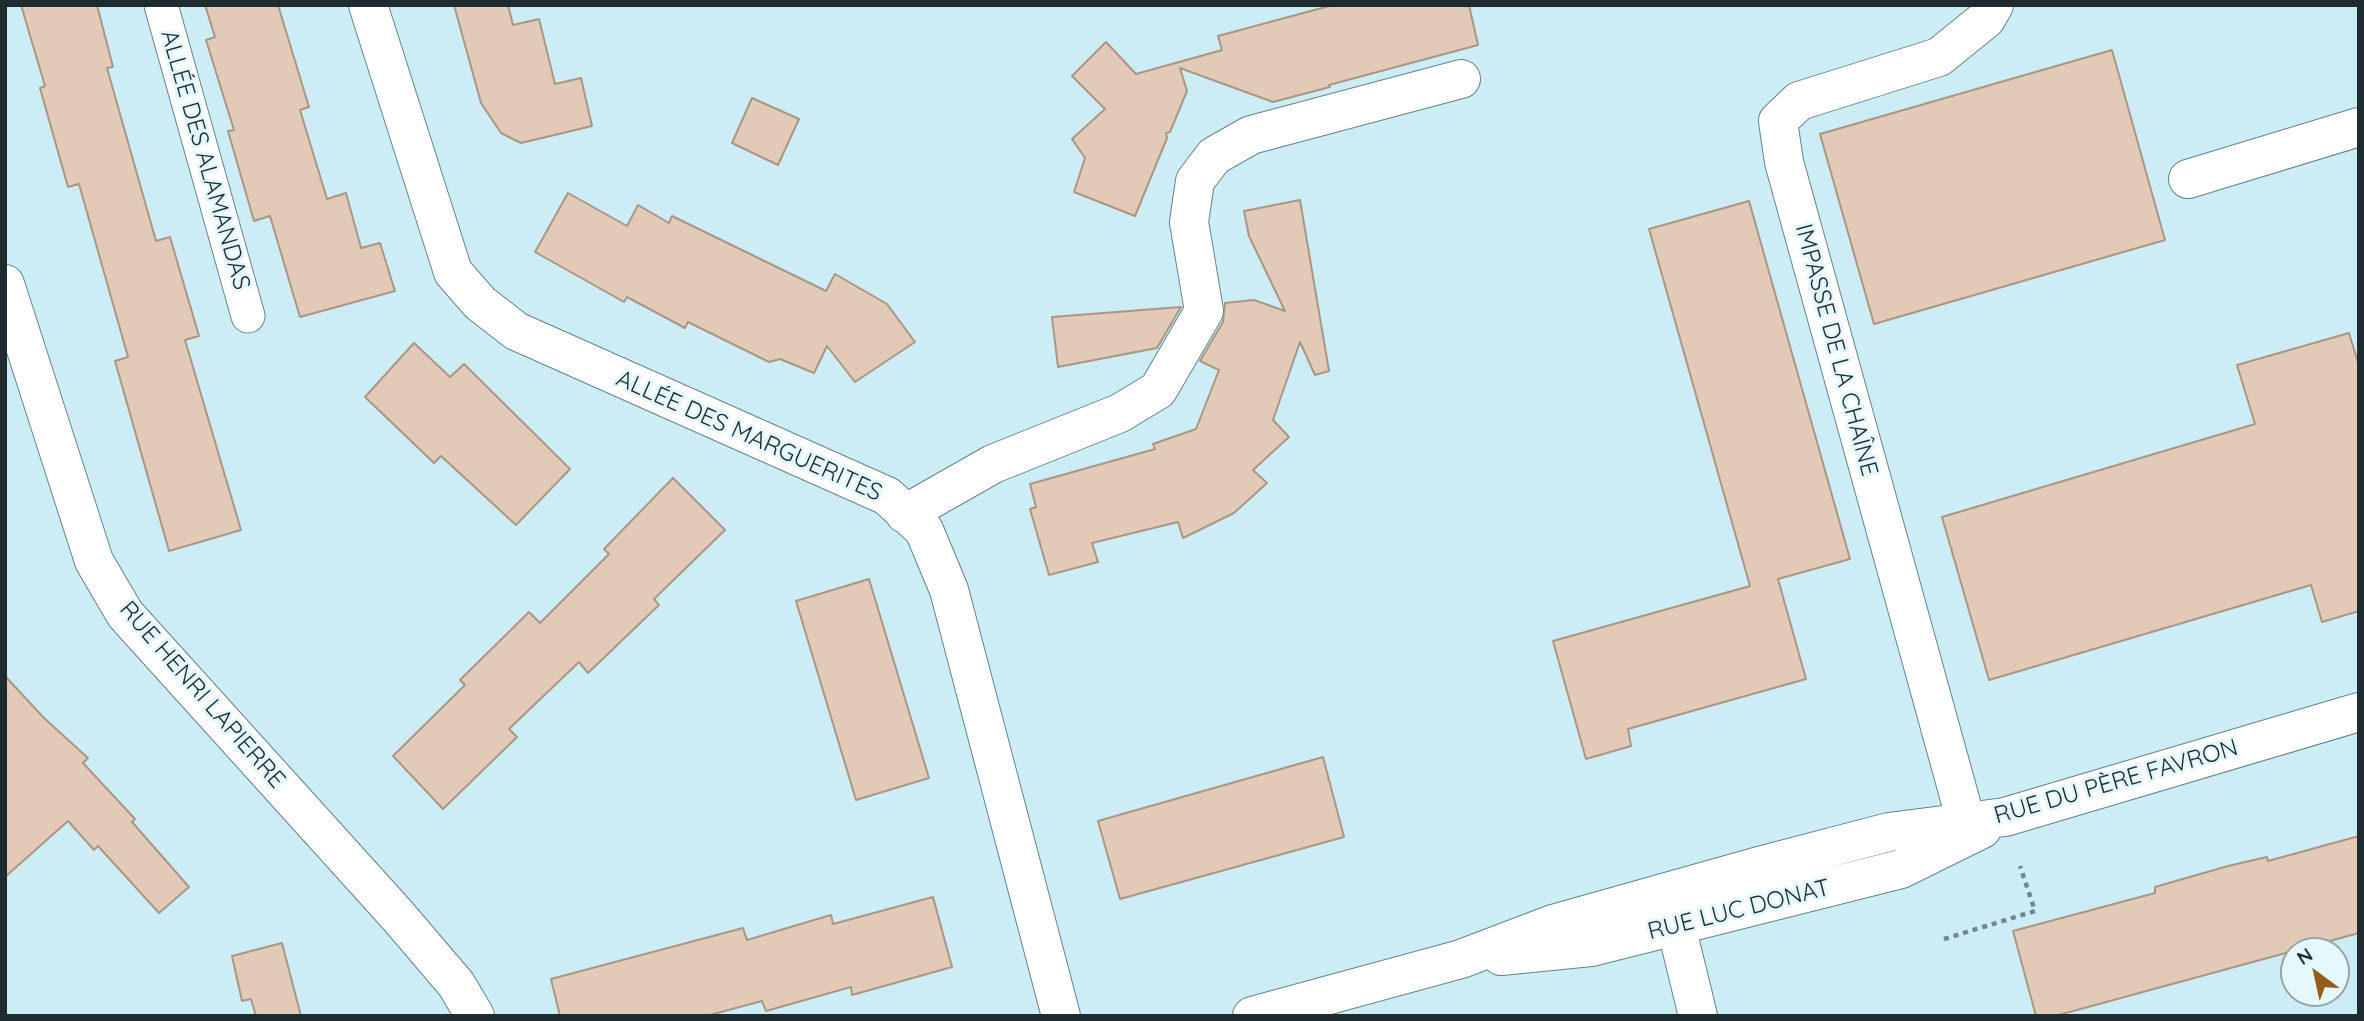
<!DOCTYPE html>
<meta charset="utf-8">
<style>
body{margin:0}
#map{position:relative;width:2364px;height:1021px;overflow:hidden;background:#ccedf5;font-family:Quicksand,sans-serif}
canvas{display:block}
.frame{position:absolute;inset:0;border:7px solid #1f2c2f;pointer-events:none}
.north{position:absolute;left:2280px;top:937px;width:70px;height:70px;box-sizing:border-box;background:#e4f8fd;border:2px solid #95a6ab;border-radius:50%;rotate:327deg;font-size:19px;font-weight:700;line-height:28px;text-align:center;color:#1f2c2f}
.north::after{content:'';display:block;margin:auto;width:24px;height:32px;background:#965c1a;clip-path:polygon(50% 0,100% 100%,50% 72%,0 100%)}
</style>
<div id="map">
<canvas width="2364" height="1021"></canvas>
<div class="frame"></div>
<div class="north">N</div>
</div>
<script>
const context = document.querySelector('canvas').getContext('2d');
context.lineJoin = 'round';
function paint(path, color) {
  context.fillStyle = color;
  context.fill(path, 'evenodd');
}
function poly(rows) {
  const path = new Path2D();
  for (const r of rows) {
    path.moveTo(r[0], r[1]);
    for (let i = 2; i < r.length; i += 2) path.lineTo(r[i], r[i + 1]);
  }
  return path;
}
function strokePath(path, color, width, dash) {
  context.strokeStyle = color;
  context.lineWidth = width;
  context.lineCap = dash ? 'butt' : 'round';
  context.setLineDash(dash || []);
  context.stroke(path);
}
function write(font, color, halo, rows, align = 'center') {
  context.font = font + ' Quicksand,sans-serif';
  context.lineWidth = 6;
  context.setLineDash([]);
  context.textBaseline = 'middle';
  context.strokeStyle = halo;
  context.fillStyle = color;
  for (const [text, x, y, turn = 0] of rows) {
    context.save();
    context.translate(x, y);
    context.rotate((+turn || 0) * Math.PI / 180);
    context.textAlign = isNaN(turn) ? turn : align;
    if (halo) context.strokeText(text, 0, 0);
    context.fillText(text, 0, 0);
    context.restore();
  }
}
const building = poly([
 [21,5,97,5,113,67,107,68,156,241,170,237,199,336,185,340,241,530,169,551,115,361,128,357,79,184,68,187,40,88,45,86,21,5],
 [205,5,278,5,309,107,300,110,327,199,346,193,361,248,380,243,395,291,300,317,270,216,254,221,228,131,234,130,206,40,215,37,205,5],
 [454,5,508,5,513,25,539,19,555,84,581,78,592,126,521,143,501,133,481,103,454,5],
 [1333,5,1469,5,1478,45,1329,85,1330,87,1273,102,1180,68,1187,91,1170,132,1166,133,1167,138,1135,216,1074,192,1085,158,1072,139,1105,109,1072,76,1106,42,1136,74,1222,50,1218,36,1333,5],
 [2112,50,2165,240,1874,324,1820,134,2112,50],
 [752,98,799,119,778,165,732,143,752,98],
 [568,193,627,226,638,205,669,223,672,216,826,291,835,274,887,304,915,342,855,382,827,346,814,373,780,359,769,362,688,322,685,328,627,297,624,302,535,252,568,193],
 [1300,200,1329,371,1315,375,1300,342,1273,420,1289,437,1253,470,1267,483,1234,513,1183,538,1178,522,1092,543,1098,562,1049,575,1030,509,1036,507,1030,484,1155,449,1153,444,1196,429,1219,370,1200,361,1223,322,1225,303,1254,300,1285,311,1249,236,1244,211,1300,200],
 [1749,201,1850,559,1778,579,1806,679,1628,729,1631,746,1586,759,1553,641,1750,586,1649,229,1749,201],
 [1181,307,1157,348,1058,367,1052,317,1181,307],
 [2349,333,2359,366,2359,611,2322,622,2311,585,1989,680,1942,517,2255,424,2237,365,2349,333],
 [414,343,450,377,464,364,570,469,516,525,441,456,434,463,365,397,414,343],
 [673,478,725,530,654,599,659,605,588,673,579,662,509,729,517,737,443,809,393,756,465,685,460,680,529,612,540,623,609,554,604,549,673,478],
 [869,579,929,778,856,800,796,601,869,579],
 [5,676,44,718,88,758,83,763,135,819,132,822,189,887,159,913,98,846,94,850,68,821,5,877,5,676],
 [1323,757,1344,837,1120,899,1098,821,1323,757],
 [2359,836,2359,933,2055,1016,2036,1016,2013,931,2155,893,2155,887,2228,866,2267,857,2268,861,2359,836],
 [933,897,952,967,852,995,851,987,766,1011,762,1001,706,1016,560,1016,551,979,743,928,747,940,831,915,833,924,933,897],
 [282,943,301,1016,256,1016,251,999,242,1001,232,956,282,943]
]);
const path = poly([
 [1944,939,2035,911,2020,866]
]);
const service = poly([
 [161,5,248,316]
]);
const minor = poly([
 [368,5,453,272,480,303,516,331,887,496,924,530,949,590,1061,1016],
 [2188,179,2359,127],
 [5,284,94,561,125,614,398,916,456,984,475,1016],
 [905,514,993,464,1120,413,1158,390,1204,311,1189,222,1195,181,1214,156,1251,135,1461,79],
 [1966,821,1784,162,1778,121,1799,101,1939,57,1986,19,1994,5],
 [1668,893,1698,1016]
]);
const tertiary = poly([
 [1501,956,1591,947,1901,869,1982,829],
 [1252,1016,1461,959,1553,924,1759,866,1889,832,2005,817,2359,712]
]);
const streetNames = [
 ["ALLÉE DES ALAMANDAS",205,160,74],
 ["IMPASSE DE LA CHAÎNE",1836,350,75],
 ["ALLÉE DES MARGUERITES",749,436,24],
 ["RUE HENRI LAPIERRE",202,695,49],
 ["RUE DU PÈRE FAVRON",2116,782,-16],
 ["RUE LUC DONAT",1739,910,-14]
];
paint(building, '#e1cbb7');
strokePath(building, '#ab9684', 2);
strokePath(service, '#65838b', 35);
strokePath(minor, '#65838b', 40);
strokePath(tertiary, '#65838b', 40);
strokePath(path, '#71878d', 4.5, [5, 5]);
strokePath(service, '#fff', 33);
strokePath(minor, '#fff', 38);
strokePath(tertiary, '#fff', 38);
write('24px', '#1f2c2f', '#e4f8fd', streetNames);
</script>
